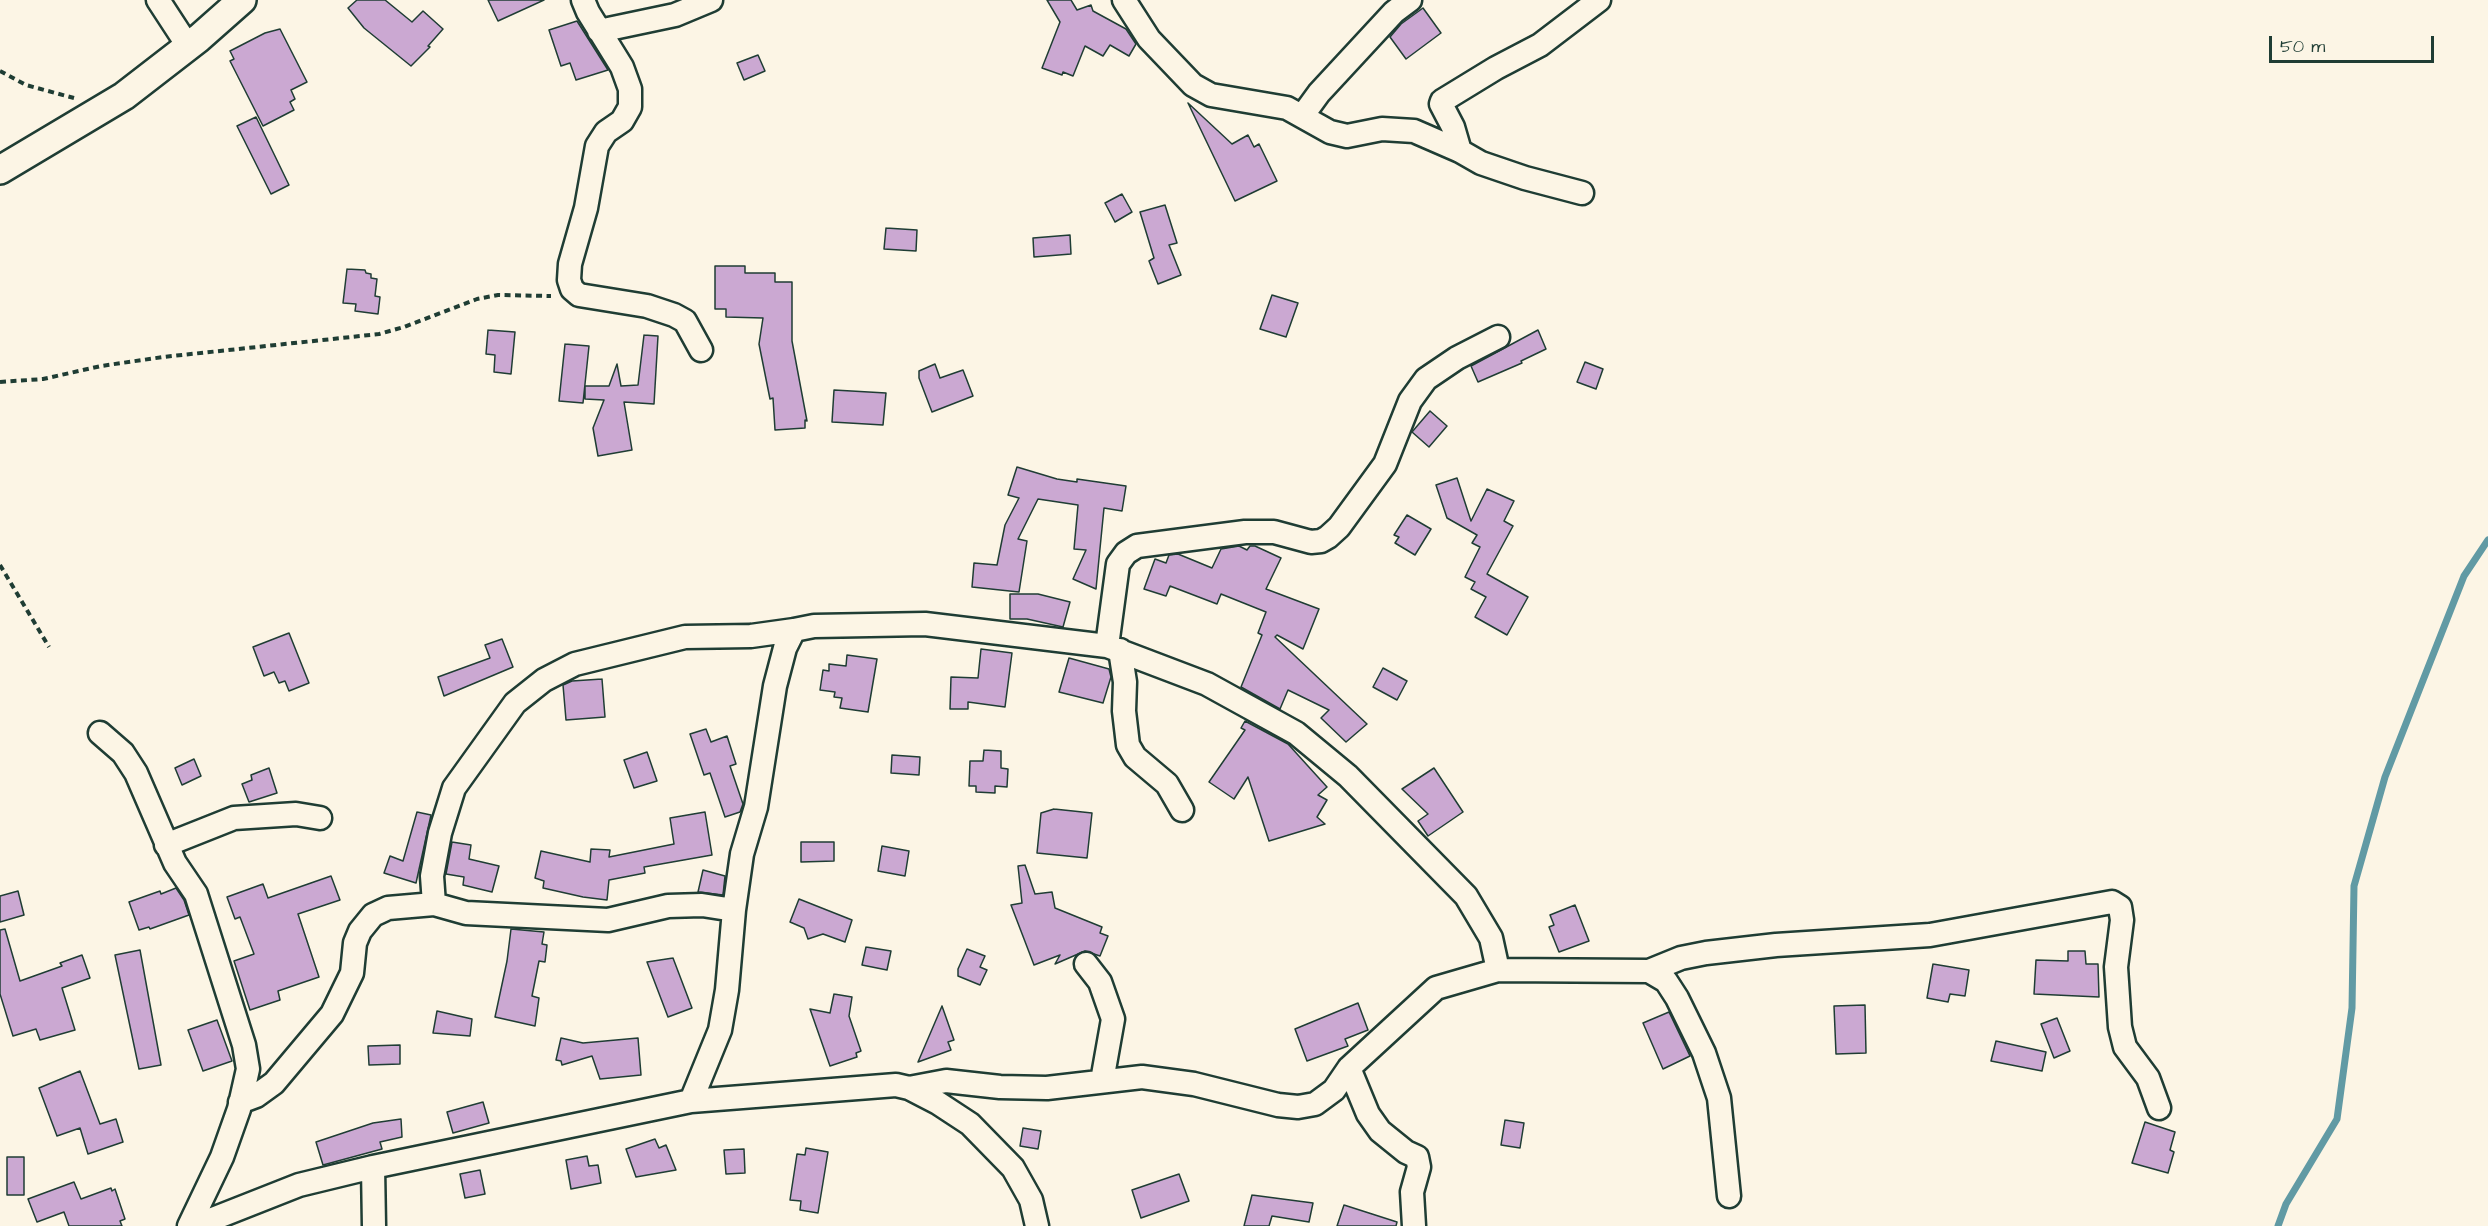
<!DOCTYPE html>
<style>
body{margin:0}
#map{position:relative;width:2488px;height:1226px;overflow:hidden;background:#fcf5e5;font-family:"Architects Daughter",sans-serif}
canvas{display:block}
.scale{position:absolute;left:2269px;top:36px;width:165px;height:27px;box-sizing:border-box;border:3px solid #1f3d34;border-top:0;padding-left:8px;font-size:18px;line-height:21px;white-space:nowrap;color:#1f3d34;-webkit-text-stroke:4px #fcf5e5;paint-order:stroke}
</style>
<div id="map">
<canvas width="2488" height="1226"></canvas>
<div class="scale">50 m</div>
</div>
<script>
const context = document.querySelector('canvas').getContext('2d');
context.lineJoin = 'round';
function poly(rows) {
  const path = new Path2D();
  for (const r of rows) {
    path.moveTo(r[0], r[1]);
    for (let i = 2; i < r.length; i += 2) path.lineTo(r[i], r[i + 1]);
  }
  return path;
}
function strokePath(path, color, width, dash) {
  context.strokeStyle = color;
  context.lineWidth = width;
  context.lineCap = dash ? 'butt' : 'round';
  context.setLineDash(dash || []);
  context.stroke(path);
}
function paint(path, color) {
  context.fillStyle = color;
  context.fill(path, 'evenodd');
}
const stream = poly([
 [2278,1226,2286,1204,2337,1119,2352,1008,2354,886,2385,777,2464,576,2488,540]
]);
const building = poly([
 [357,0,385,0,412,22,423,11,443,29,428,46,430,47,411,66,364,28,348,8,357,0],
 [488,0,544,0,498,21,488,0],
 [1047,0,1071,0,1077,10,1091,5,1093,11,1126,29,1136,44,1129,56,1110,45,1103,56,1085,46,1073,76,1063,72,1062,75,1042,68,1060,22,1047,0],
 [1423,8,1441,33,1406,59,1390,37,1401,24,1423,8],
 [577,21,608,70,576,80,570,63,561,66,549,30,577,21],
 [280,29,307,82,291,90,295,99,290,102,294,110,263,126,230,61,234,59,230,51,265,33,280,29],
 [758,55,765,71,744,80,737,63,758,55],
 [1188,103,1232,144,1248,135,1254,147,1259,144,1277,181,1235,201,1188,103],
 [256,117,289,185,271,194,237,126,256,117],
 [1122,194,1132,212,1115,222,1105,203,1122,194],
 [1165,205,1177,243,1169,245,1181,275,1158,284,1149,261,1154,258,1140,212,1165,205],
 [886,228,917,230,916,251,884,249,886,228],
 [1070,235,1071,254,1034,257,1033,238,1070,235],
 [715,266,745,266,745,273,775,273,775,282,792,282,792,341,807,421,805,420,805,428,775,430,773,398,770,399,759,344,763,318,726,317,726,309,715,309,715,266],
 [347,269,365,270,366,273,371,274,371,278,377,279,375,296,380,297,378,314,355,311,356,304,343,303,347,269],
 [1272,295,1298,303,1286,337,1260,329,1272,295],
 [488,330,515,332,511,374,494,372,495,355,486,354,488,330],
 [1538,330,1546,349,1521,361,1522,363,1478,382,1471,366,1538,330],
 [644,335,658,336,654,404,624,402,632,450,598,456,593,428,604,400,585,399,585,386,609,386,617,364,621,386,638,385,644,335],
 [565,344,589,346,583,403,559,401,565,344],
 [1585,362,1603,369,1596,389,1577,382,1585,362],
 [935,364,940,378,963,370,973,396,932,412,919,378,919,371,935,364],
 [834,390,886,393,883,425,832,422,834,390],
 [1430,411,1447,426,1429,447,1412,432,1430,411],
 [1017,467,1057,479,1077,482,1077,479,1126,486,1122,511,1104,508,1096,589,1073,579,1086,550,1074,549,1078,505,1038,499,1018,539,1027,541,1019,592,972,587,974,563,997,565,1005,525,1019,498,1008,495,1017,467],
 [1457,478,1471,521,1487,489,1514,501,1504,521,1513,526,1487,574,1528,597,1507,635,1475,617,1486,597,1471,589,1475,582,1465,577,1480,547,1472,543,1477,535,1447,518,1436,485,1457,478],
 [1407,515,1431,529,1415,555,1395,543,1399,537,1394,535,1407,515],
 [1239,546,1247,550,1250,546,1255,546,1281,558,1266,589,1319,609,1303,649,1277,635,1275,637,1367,724,1346,742,1321,718,1329,710,1288,690,1280,709,1241,687,1262,635,1258,633,1266,612,1221,594,1217,604,1170,586,1166,596,1144,589,1155,559,1166,563,1169,555,1178,554,1212,568,1221,549,1239,546],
 [1010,594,1038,594,1070,602,1063,627,1027,619,1010,619,1010,594],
 [289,633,309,683,289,691,285,681,279,683,274,672,264,676,253,647,289,633],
 [502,639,513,667,444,696,438,677,490,658,485,645,502,639],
 [981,649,1012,653,1005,707,968,702,968,709,950,709,951,677,978,678,981,649],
 [847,655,877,659,868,712,840,708,842,698,834,697,835,692,820,690,823,670,829,671,829,664,846,666,847,655],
 [1069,658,1109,669,1111,677,1103,703,1059,692,1069,658],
 [1383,668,1407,681,1397,700,1373,687,1383,668],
 [602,679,605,717,566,720,563,685,572,681,602,679],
 [1245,721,1288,744,1327,787,1318,795,1327,800,1317,817,1325,824,1269,841,1248,777,1234,799,1209,782,1245,730,1241,728,1245,721],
 [706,729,711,742,727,736,736,764,730,766,743,804,740,812,725,817,710,773,704,775,690,734,706,729],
 [984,750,1001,751,1001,768,1008,769,1007,787,995,786,995,793,976,792,976,786,969,786,970,761,983,761,984,750],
 [647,752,657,781,634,788,624,760,647,752],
 [892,755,920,757,919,775,891,773,892,755],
 [194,759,201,776,182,785,175,768,194,759],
 [269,768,277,793,249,802,242,784,252,780,251,775,269,768],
 [1434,768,1463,812,1428,836,1418,821,1428,814,1402,789,1434,768],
 [1054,809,1092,813,1087,858,1037,853,1041,813,1054,809],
 [417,812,431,815,416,883,384,873,390,856,403,861,417,812],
 [705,812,712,855,644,867,645,873,609,880,607,900,583,897,543,888,544,881,535,878,541,851,590,862,591,849,610,850,609,857,674,844,670,818,705,812],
 [452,842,471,845,469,859,499,866,492,892,463,885,464,877,446,874,452,842],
 [801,842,834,842,834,861,801,862,801,842],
 [882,846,909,851,905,876,878,871,882,846],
 [1025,865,1035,894,1052,892,1055,908,1102,927,1100,933,1108,936,1100,956,1085,951,1055,964,1060,955,1034,965,1011,905,1022,903,1018,866,1025,865],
 [703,870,725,876,723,895,698,892,703,870],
 [331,876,340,900,298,914,319,977,278,991,280,1000,250,1010,234,961,254,954,240,917,235,919,227,897,263,884,268,898,331,876],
 [176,888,184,900,189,915,150,929,149,927,139,930,129,902,160,891,161,894,176,888],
 [18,891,24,915,0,922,0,896,18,891],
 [799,899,852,920,845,942,823,934,808,939,804,928,790,922,799,899],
 [1575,905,1589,941,1559,952,1549,927,1554,925,1550,915,1575,905],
 [5,929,20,981,62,966,60,963,82,955,90,978,62,988,75,1030,40,1040,36,1029,13,1036,0,994,0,930,5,929],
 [511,929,544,932,542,944,547,945,545,962,539,961,532,996,539,998,535,1026,495,1017,507,961,511,929],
 [866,947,891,951,887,970,862,965,866,947],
 [967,949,985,956,980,967,987,970,980,985,958,976,958,969,967,949],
 [140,950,161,1065,139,1069,115,955,140,950],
 [2068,951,2085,951,2086,964,2098,964,2099,997,2034,994,2036,960,2068,961,2068,951],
 [673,958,692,1008,668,1017,647,962,673,958],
 [1933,964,1969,970,1965,996,1950,994,1948,1002,1927,998,1933,964],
 [834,994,852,997,849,1016,861,1051,856,1053,857,1057,830,1066,810,1009,830,1013,834,994],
 [1358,1003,1368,1030,1345,1039,1348,1046,1307,1061,1295,1029,1358,1003],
 [1865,1005,1866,1053,1836,1054,1834,1006,1865,1005],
 [942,1006,954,1040,948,1042,951,1050,918,1062,942,1006],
 [437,1011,472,1019,470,1036,433,1033,437,1011],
 [1669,1012,1690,1056,1663,1069,1643,1023,1669,1012],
 [2057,1018,2070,1051,2054,1058,2041,1024,2057,1018],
 [217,1020,232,1061,203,1071,188,1030,217,1020],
 [561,1038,583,1043,638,1038,641,1075,600,1079,592,1056,562,1065,561,1061,556,1060,561,1038],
 [1996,1041,2046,1052,2042,1071,1991,1061,1996,1041],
 [400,1045,400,1064,369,1065,368,1046,400,1045],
 [80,1071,100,1124,116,1119,123,1142,88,1154,80,1128,57,1136,39,1088,80,1071],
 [483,1102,489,1123,453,1133,447,1112,483,1102],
 [401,1119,402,1137,380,1142,382,1149,323,1165,316,1142,373,1123,401,1119],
 [1505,1120,1524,1123,1520,1148,1501,1145,1505,1120],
 [2145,1122,2175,1132,2170,1150,2174,1152,2168,1173,2132,1163,2145,1122],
 [1023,1128,1041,1131,1038,1149,1020,1146,1023,1128],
 [655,1139,659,1148,666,1145,676,1170,636,1177,626,1149,655,1139],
 [806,1148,828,1152,818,1213,800,1210,801,1201,790,1200,797,1154,805,1155,806,1148],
 [744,1149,745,1173,726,1174,724,1150,744,1149],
 [587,1156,589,1166,598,1165,601,1183,571,1189,566,1160,587,1156],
 [7,1157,24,1157,24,1195,7,1195,7,1157],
 [480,1170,485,1194,465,1198,460,1174,480,1170],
 [1179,1174,1189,1201,1141,1218,1132,1190,1179,1174],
 [74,1182,81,1199,111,1188,112,1191,115,1189,125,1219,120,1221,122,1226,69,1226,64,1212,37,1222,28,1199,74,1182],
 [1252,1195,1313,1203,1309,1222,1272,1216,1269,1226,1244,1226,1252,1195],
 [1344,1205,1397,1222,1396,1226,1337,1226,1344,1205]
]);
const path = poly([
 [0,71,26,85,74,98],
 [0,382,43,379,101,366,163,357,379,334,404,327,477,299,498,295,551,296],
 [0,565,49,647]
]);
const minor = poly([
 [158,0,188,46],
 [583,0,588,12,622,67,630,89,630,107,622,121,606,132,597,146,586,208,570,264,569,280,572,289,579,295,647,306,674,315,685,321,701,350],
 [1124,0,1149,39,1193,85,1211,95,1287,108,1330,132,1347,136,1382,129,1414,131,1460,151,1481,163,1525,178,1582,193],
 [599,31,675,15,711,0],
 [1303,115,1319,93,1394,12,1410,0],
 [1460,151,1453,127,1441,104,1442,101,1496,68,1540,45,1599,0],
 [1107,646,1118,564,1126,553,1137,546,1245,532,1274,532,1311,542,1321,541,1328,537,1339,527,1385,464,1410,401,1426,379,1457,358,1498,337],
 [1120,650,1125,682,1124,711,1128,745,1135,757,1167,784,1182,810],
 [100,733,123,753,136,773,175,863,196,894,244,1045,248,1069,239,1109,222,1157,189,1226],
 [166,845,234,818,296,814,320,818],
 [434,904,432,876,440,833,454,788,515,703,544,680,575,664,685,637,751,636,794,630],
 [1086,964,1100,982,1113,1019,1102,1081],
 [1649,971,1681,958,1706,953,1776,945,1930,935,2112,902,2120,907,2122,920,2116,967,2120,1027,2125,1047,2148,1078,2159,1108],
 [1349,1068,1368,1114,1380,1131,1406,1152,1417,1157,1419,1167,1412,1192,1414,1226],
 [909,1088,946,1081,1000,1087,1047,1088,1142,1077,1194,1084,1278,1105,1298,1107,1315,1104,1334,1090,1349,1068,1436,988,1498,970,1649,971,1666,981,1677,998,1704,1053,1719,1098,1729,1196],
 [691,1101,720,1030,727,990,734,910,742,854,756,807,775,686,785,648,794,630,814,626,925,624,1107,646,1207,684,1296,733,1348,776,1466,896,1491,938,1498,970],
 [240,1102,256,1096,274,1083,332,1014,352,973,355,943,360,931,373,915,388,908,434,904,466,913,608,920,668,906,702,905,734,910],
 [373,1167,374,1226],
 [195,1226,299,1185,373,1167,691,1101,896,1085,909,1088,938,1103,970,1124,1013,1168,1031,1200,1037,1226]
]);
const tertiary = poly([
 [0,170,124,96,199,38,242,0]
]);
strokePath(stream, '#619aa4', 7);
paint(building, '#cba8d2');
strokePath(building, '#1f3d34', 1.5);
strokePath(minor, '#1f3d34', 27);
strokePath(tertiary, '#1f3d34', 32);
strokePath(path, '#1f3d34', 4, [6, 4.5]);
strokePath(minor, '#fcf5e5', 22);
strokePath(tertiary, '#fcf5e5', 27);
</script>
